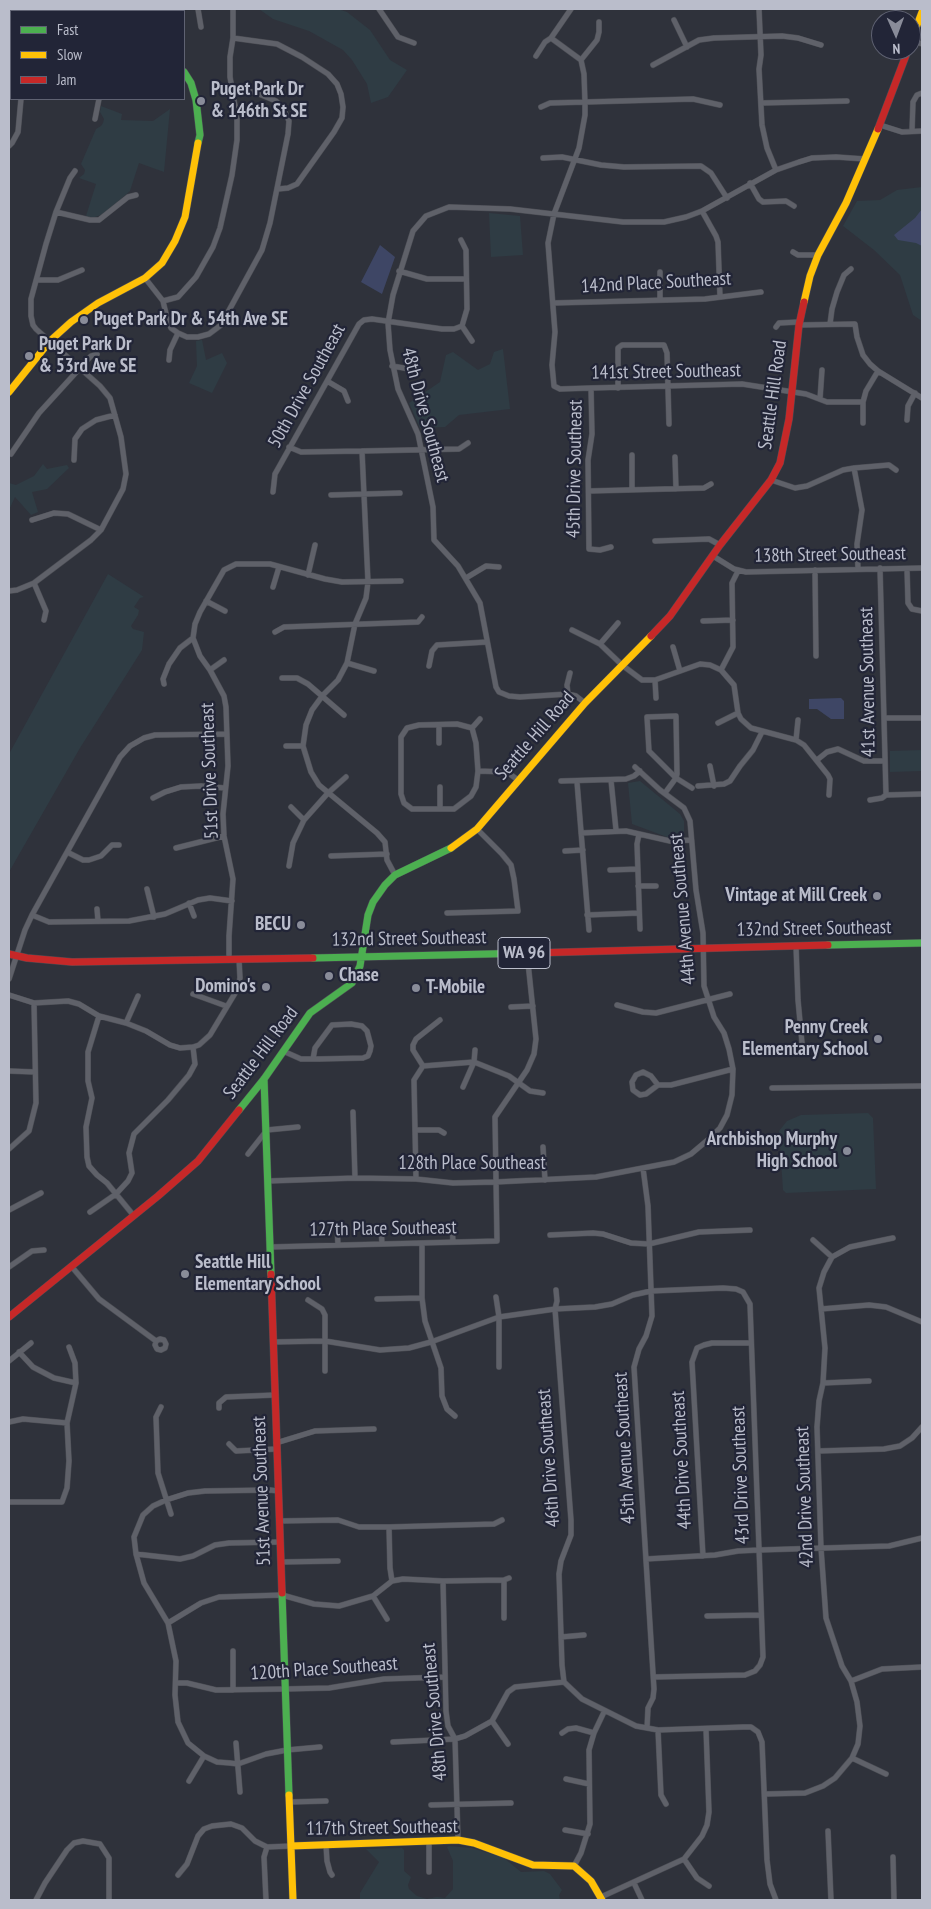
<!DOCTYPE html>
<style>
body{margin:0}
#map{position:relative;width:931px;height:1909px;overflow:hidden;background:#2f323b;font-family:"PT Sans Narrow",sans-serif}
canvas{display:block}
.frame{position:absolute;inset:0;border:10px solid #babdcb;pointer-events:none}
.legend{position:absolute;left:10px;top:10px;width:175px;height:90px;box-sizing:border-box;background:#222537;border:1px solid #5f6272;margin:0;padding:6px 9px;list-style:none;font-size:15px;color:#babdcb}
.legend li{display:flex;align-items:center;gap:10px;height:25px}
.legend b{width:25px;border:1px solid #5f6272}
.north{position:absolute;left:871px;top:10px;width:50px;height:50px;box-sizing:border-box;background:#222537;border:1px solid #5f6272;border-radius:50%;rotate:178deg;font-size:14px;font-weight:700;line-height:20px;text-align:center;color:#babdcb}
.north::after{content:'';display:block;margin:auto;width:18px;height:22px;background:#898c99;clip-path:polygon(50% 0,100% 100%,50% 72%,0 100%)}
</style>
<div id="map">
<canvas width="931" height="1909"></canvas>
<div class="frame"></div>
<ul class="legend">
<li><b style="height:6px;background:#4caf50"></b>Fast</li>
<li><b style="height:6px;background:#ffc107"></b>Slow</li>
<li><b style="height:6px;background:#c62828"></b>Jam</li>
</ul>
<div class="north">N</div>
</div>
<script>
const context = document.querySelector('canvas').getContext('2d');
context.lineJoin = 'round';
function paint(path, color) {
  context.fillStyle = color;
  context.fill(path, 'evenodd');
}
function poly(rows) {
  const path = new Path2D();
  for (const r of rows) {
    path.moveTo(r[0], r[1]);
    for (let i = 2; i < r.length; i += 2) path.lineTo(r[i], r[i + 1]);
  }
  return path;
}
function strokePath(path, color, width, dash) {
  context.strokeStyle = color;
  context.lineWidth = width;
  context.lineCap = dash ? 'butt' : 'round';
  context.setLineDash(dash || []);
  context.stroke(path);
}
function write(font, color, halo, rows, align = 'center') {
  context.font = font + ' "PT Sans Narrow",sans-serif';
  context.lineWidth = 4.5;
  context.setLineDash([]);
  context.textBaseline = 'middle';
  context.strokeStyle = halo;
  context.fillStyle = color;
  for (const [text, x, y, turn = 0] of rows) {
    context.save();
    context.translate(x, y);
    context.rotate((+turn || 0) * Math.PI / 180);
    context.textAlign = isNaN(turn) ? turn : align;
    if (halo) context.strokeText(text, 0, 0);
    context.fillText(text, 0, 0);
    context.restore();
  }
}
const green = poly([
 [259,9,338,9,347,12,370,30,390,60,407,70,388,97,371,103,367,84,352,60,343,50,309,31,273,19],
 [101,106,122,114,121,120,153,121,170,109,164,172,139,163,130,191,104,214,92,218,86,216,96,184,79,178,84,174,85,170,81,164,96,129,101,126,103,123,104,119,100,112],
 [922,187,922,321,913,315,900,275,874,250,843,226,857,201,880,200,897,190],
 [489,213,520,216,523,255,491,257],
 [202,340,206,360,222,353,227,363,212,393,189,383,197,366,196,341],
 [503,349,510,409,459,415,445,427,420,428,409,403,440,382,446,355,453,352,478,370,490,364,494,352],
 [43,464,47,469,67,465,69,468,47,489,32,492,38,512,31,515,15,497,9,510,9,483,16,485,34,476],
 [108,574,144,597,140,598,134,607,139,610,138,615,131,626,133,629,144,632,142,650,80,748,9,872,9,754],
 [922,750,922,771,890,772,890,751],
 [640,781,680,814,684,821,684,835,681,837,667,837,632,824,628,783],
 [868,1113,873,1118,876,1189,786,1193,783,1190,779,1131,787,1121,801,1115],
 [449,1846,472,1848,504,1858,521,1872,544,1871,550,1874,562,1890,559,1895,560,1900,360,1900,360,1893,379,1862,366,1849,402,1848,404,1850,404,1871,411,1877,408,1885,409,1889,417,1896,427,1899,437,1897,445,1898,453,1889,453,1861,447,1847]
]);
const water = poly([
 [922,209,922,246,916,243,898,240,894,235,915,218],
 [380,245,395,257,382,294,361,282],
 [841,698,844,701,844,719,831,719,817,709,809,709,809,699]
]);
const street = poly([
 [198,9,201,27],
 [379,9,398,37,414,43],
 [759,9,761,55,759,69,762,125,767,148,776,170],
 [35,11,36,9],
 [102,11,103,9],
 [674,20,687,47],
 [233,38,277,44,302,57,328,74,337,84,341,94,343,107,342,118,334,132,297,184,288,188,278,189],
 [551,38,581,60,584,74,585,103,585,115,579,148,554,214,548,243,555,332,552,365,554,386,560,389,591,388,742,384,806,394,827,402,863,402],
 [551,38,571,9],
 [9,40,11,40],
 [911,40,922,44],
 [536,56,545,42,551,38],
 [581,60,597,40,599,32,599,22],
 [653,65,699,40,714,38,782,36,798,38,821,45],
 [761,103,847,101],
 [541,107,550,103,693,99,720,105],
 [95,119,99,99],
 [880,125,902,132,922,131],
 [912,131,913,102,917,95,922,93],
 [9,146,12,143,18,132,21,99],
 [543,158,562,157,601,165,624,167,701,166,711,173,727,198],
 [750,183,759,199,763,202,786,201,794,206],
 [702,211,716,236,718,242,720,297],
 [56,212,90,220,99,220,128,197,136,195],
 [461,240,466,250,467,309,462,326,472,341],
 [793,252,798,255,818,255],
 [399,271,427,279,466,279],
 [660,272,660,299],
 [145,278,163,301,167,318,171,328,178,333],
 [37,280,58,280,82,270],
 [163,301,178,297,196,277,213,247,220,228,232,175,237,140,237,117,230,77,230,57,233,38,233,9],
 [553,303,705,299,761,292],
 [830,324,832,309,837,292,844,275,851,269],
 [799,325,855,324,857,337,863,355,870,364,878,371,922,398],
 [776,327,779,323,799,322],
 [169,360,170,350,178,333,187,337,198,337,209,334,221,325,262,250,270,223,288,134,289,121,283,108,276,101,254,92,233,91],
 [392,366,416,370],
 [327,381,344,391,348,401],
 [591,388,592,434,588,460,589,549,600,550,611,547],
 [618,388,618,348,622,345,664,345,667,353,669,424],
 [820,399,822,370],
 [907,420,908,406,915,393],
 [863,423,863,402,866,391,878,371],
 [289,447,301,452,362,451,459,449,468,443],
 [362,451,368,582,366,598,355,624,347,663,338,680,323,695,312,710,306,725,303,746,311,772,319,785,377,833,385,842,387,860,395,875],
 [11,454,39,413,91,356,97,354],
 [632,455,632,490],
 [675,457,676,489],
 [74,460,75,439,82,429,96,420,115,415],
 [854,468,862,510,857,544,858,569],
 [771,480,795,488,807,486,843,470,854,468,889,465,896,470],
 [589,491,704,488,711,484],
 [273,492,275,474,359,324,364,320,372,319,442,329,454,329,462,326],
 [331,495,400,493],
 [32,520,54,513,68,514,101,530],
 [655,541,709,539,720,545],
 [713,556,734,569,746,572,922,568],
 [880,568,886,795],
 [907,569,908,603,912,609,922,611],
 [815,570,816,656],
 [308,575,315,545],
 [466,578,486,566,499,567],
 [34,583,46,611,44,620],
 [273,587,279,567],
 [9,591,17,590,34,583,91,540,101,530,123,489,126,474,121,437,110,398,100,386,36,329,33,325,31,316,31,299,46,244,56,212,70,178,75,171],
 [206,601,225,611],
 [703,621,733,620],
 [572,630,600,644,622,665,642,680,655,680,700,664,710,665,721,670,734,685,738,713,741,719,751,728,796,740,804,745,828,775,830,779,829,795],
 [275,632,284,627,418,622,422,617],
 [600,644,618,623],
 [673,647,680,671],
 [347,663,374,671],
 [429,666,432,651,437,645,487,642],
 [210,670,224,660],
 [721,670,733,647,732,583,738,571],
 [282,678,297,678,308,684,344,715],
 [655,680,656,698],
 [164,684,163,679,169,664,180,648,193,638],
 [568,694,567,685,570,673],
 [585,703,576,696,568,694,520,697,509,696,499,692,496,687,480,603,458,566,434,540,433,507,418,434,398,389,390,350,388,323,393,295,413,231,426,216,449,207,510,209,623,222,664,222,686,217,702,211,776,170,799,162,812,158,836,157,865,159],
 [884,718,922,718],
 [718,723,738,713],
 [472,728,457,724,419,725,407,728,401,737,401,794,404,803,412,809,454,809,471,796,476,787,478,771,476,743,472,728,480,719],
 [796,740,798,720],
 [439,743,439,725],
 [286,746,303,746],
 [817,760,827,752,838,749,864,761,884,761],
 [710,766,714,786],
 [478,771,507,772,518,780],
 [611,780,616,830],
 [561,781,626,779,634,776,640,771],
 [577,782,589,930],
 [698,786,724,784,730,781,740,766,753,750,762,732],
 [665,793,676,778,677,774,676,716,647,717,649,751,676,778,692,788],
 [153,798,165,792,181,787,201,786,225,788],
 [870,800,882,798,886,795,922,794],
 [291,807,304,820],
 [440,809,440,787],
 [581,833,626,831,670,841,691,840],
 [639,834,637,844,640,929],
 [176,848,224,836],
 [565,851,583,850],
 [67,852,83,860,89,860,101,856,112,845,119,845],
 [331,856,387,854],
 [289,866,293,843,304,820,328,793,346,777],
 [610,870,638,869],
 [638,886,656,886],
 [147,889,154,917],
 [189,903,194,916],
 [97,909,98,921],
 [447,913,518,911,514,879,511,865,502,854,477,829],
 [32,915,49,922,129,921,165,914,198,900,210,898,232,901],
 [587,915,639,913],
 [796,946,798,1000,802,1043],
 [229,960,229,936,233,879,224,836,223,814,228,766,226,707,224,696,210,670,200,656,193,638,195,624,200,612,224,570,236,564,270,564,325,579,342,582,401,581],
 [9,979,25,930,32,915,120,757,130,746,144,738,155,735,227,734],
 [193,994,226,1006],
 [9,995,34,1003,68,1001,79,1004,99,1016,126,1023,146,1031,170,1045,180,1048,193,1047,199,1045,210,1035,237,990,240,978,239,959],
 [617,1005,643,1012,656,1013,730,994],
 [511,1007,533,1006],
 [99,1016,88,1052,88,1081,92,1098,86,1127,87,1157,89,1166,97,1175,107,1183,134,1216],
 [126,1023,138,996],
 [283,1051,301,1059,319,1059,363,1058,368,1056,370,1051,371,1046,367,1031,362,1026,351,1024,332,1025,315,1048,313,1059],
 [423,1066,474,1062,509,1076,530,1091,543,1093],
 [9,1071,35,1072],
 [658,1085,646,1094,640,1095,633,1090,632,1082,636,1075,643,1072,651,1076,658,1085,671,1085,733,1069],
 [463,1087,474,1062,475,1050],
 [772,1088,922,1086],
 [353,1112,355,1178],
 [417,1130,439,1130,444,1133],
 [543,1147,545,1180],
 [9,1149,29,1131,36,1103,34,1003],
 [248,1154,267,1130,298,1127],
 [643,1168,648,1206,652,1316,646,1336,639,1349,634,1367,654,1689,653,1698,648,1708,647,1728],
 [416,1179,414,1080,423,1066,413,1050,413,1045,416,1039,440,1020],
 [268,1181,355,1178,416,1179,453,1183,496,1182,596,1177,674,1162,691,1154,710,1138,720,1128,727,1115,732,1095,733,1069,729,1049,724,1033,714,1017,704,986,703,933,696,890,690,821,684,808,660,790,635,767],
 [9,1210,41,1193],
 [90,1212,116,1194,128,1181,132,1173,129,1153,134,1134,168,1100,189,1075,195,1064,193,1047],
 [452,1225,453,1242],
 [337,1227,338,1245],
 [381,1227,382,1244],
 [550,1235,593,1233,603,1234,631,1243,649,1244,699,1232,750,1230],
 [422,1244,422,1298,425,1321,441,1368,442,1396,447,1409,455,1416],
 [270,1247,497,1241,495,1117,527,1070,534,1054,536,1039,527,953],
 [832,1257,850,1247,893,1238],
 [9,1267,32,1251,44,1250],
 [72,1267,99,1299,156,1341,160,1339,164,1340,166,1344,165,1348,161,1350,157,1349,155,1345,156,1341],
 [556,1290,557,1301,555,1309,571,1520,571,1535,561,1561,559,1574,562,1665,564,1682,582,1699,636,1726,658,1730,743,1727,751,1727,758,1732,762,1742,767,1860,770,1884,776,1900],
 [496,1297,499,1317,499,1367],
 [377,1299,422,1298],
 [308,1300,322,1309,325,1315,325,1371],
 [821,1309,869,1305,886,1307,922,1322],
 [273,1342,325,1341,380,1350,409,1348,431,1342,499,1317,555,1309,595,1307,612,1304,633,1295,651,1291,723,1288,736,1289,743,1292,750,1304,763,1657,760,1665,755,1671,745,1675,654,1677],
 [19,1352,33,1367,54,1378,76,1383],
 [9,1361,31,1343],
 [823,1383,869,1381],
 [161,1407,156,1417,158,1473,171,1514],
 [219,1408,219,1403,226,1397,275,1395],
 [9,1422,23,1419,67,1423],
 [276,1443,315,1431,374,1429],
 [229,1444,236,1451,276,1449],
 [818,1451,884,1449,900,1446,912,1438,922,1427],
 [278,1491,270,1490,205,1491,188,1493,166,1500,153,1506,143,1515,134,1537,136,1554,144,1583,168,1623,176,1661,175,1695,178,1722,188,1743,204,1756,217,1762,230,1763,238,1764,266,1754,287,1750,320,1747],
 [9,1502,62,1502,67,1488,69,1461,67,1423,76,1383,75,1363,69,1347],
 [279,1521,338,1520,359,1527,389,1527,494,1524,502,1520],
 [389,1527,390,1568,392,1581],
 [136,1554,180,1559,193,1556,215,1545,229,1543,280,1542],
 [703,1556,692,1362,697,1348,704,1345,712,1343,751,1343],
 [646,1559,715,1555,738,1551,759,1550,889,1546,922,1538],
 [281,1562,338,1561],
 [443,1581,446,1711,448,1726,455,1739,458,1840],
 [373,1596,387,1619],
 [707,1616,761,1615],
 [504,1618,504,1580,509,1578],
 [168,1623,201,1603,219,1597,282,1595,314,1604,339,1606,373,1596,392,1581,403,1579,443,1581,504,1580],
 [561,1637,584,1635],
 [233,1651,233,1690],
 [851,1681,882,1669,922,1667],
 [177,1683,187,1683,216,1690,285,1689,329,1688,384,1679,445,1677],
 [492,1721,508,1744],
 [658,1730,661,1795,666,1804],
 [562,1733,568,1729,576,1728,594,1733],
 [393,1742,455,1739,465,1736,492,1721,508,1692,515,1687,564,1682],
 [236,1743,240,1792],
 [852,1758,886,1774],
 [566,1779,589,1784],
 [189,1781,204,1756],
 [766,1794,805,1793,823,1786,835,1778,852,1758,858,1744,860,1726,857,1702,851,1681,842,1666,826,1618,821,1548,817,1427,819,1401,823,1383,825,1348,819,1288,824,1272,832,1257,813,1240],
 [290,1802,326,1801],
 [431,1805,511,1803],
 [565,1830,588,1834],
 [828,1831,831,1900],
 [429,1842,429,1872],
 [326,1845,327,1861,330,1872,332,1875],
 [893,1857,894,1900],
 [684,1859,697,1878,709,1886],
 [574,1866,581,1853,590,1824,589,1750,594,1733,604,1712],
 [178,1875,187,1864,198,1836,204,1829,212,1826,231,1824,242,1828,255,1841,267,1847,291,1846],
 [634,1883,642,1900],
 [601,1897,684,1859,702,1836,707,1825,709,1812,706,1729],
 [36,1900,45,1883,67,1850,74,1843,83,1841,100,1844,109,1858,109,1900],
 [266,1900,264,1857,267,1847]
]);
const fast = poly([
 [115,9,119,11],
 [184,72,191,83,196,100,200,135,198,143],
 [828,945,922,943],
 [313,958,532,953],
 [264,1079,271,1274],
 [239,1110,264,1079,310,1013,352,983,360,966,368,915,373,902,385,885,395,875,451,848],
 [282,1593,289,1795]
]);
const slow = poly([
 [911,41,922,12],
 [804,302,810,276,818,255,846,203,878,129],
 [9,392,50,341,71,322,98,303,145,278,162,263,175,241,185,217,198,143],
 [451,848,477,829,585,703,651,636],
 [289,1795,293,1900],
 [291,1846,458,1840,474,1843,533,1865,574,1866,591,1881,602,1900]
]);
const jam = poly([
 [878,129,908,50],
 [651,636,670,616,720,545,771,480,780,463,789,419,799,325,804,302],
 [532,953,828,945],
 [9,954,27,958,72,962,313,958],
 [271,1274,282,1593],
 [9,1317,158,1196,198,1161,239,1110]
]);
const markers = [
 [201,101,5,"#898c99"],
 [84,320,5,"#898c99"],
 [29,356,5,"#898c99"],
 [877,896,5,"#898c99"],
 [301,925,5,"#898c99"],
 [329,976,5,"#898c99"],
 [266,987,5,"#898c99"],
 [416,988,5,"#898c99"],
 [878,1039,5,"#898c99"],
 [847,1151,5,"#898c99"],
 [185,1274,5,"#898c99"]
];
const shields = [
 [524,953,52]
];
const shieldNames = [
 ["WA 96",524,953]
];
const poiNames = [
 ["Puget Park Dr",211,90],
 ["& 146th St SE",211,112],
 ["Puget Park Dr & 54th Ave SE",94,320],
 ["Puget Park Dr",39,345],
 ["& 53rd Ave SE",39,367],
 ["Vintage at Mill Creek",867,896,"right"],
 ["BECU",291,925,"right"],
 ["Chase",339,976],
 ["Domino's",256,987,"right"],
 ["T-Mobile",426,988],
 ["Penny Creek",868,1028,"right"],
 ["Elementary School",868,1050,"right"],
 ["Archbishop Murphy",837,1140,"right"],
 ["High School",837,1162,"right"],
 ["Seattle Hill",195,1263],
 ["Elementary School",195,1285]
];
const streetNames = [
 ["142nd Place Southeast",656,283,-3],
 ["141st Street Southeast",666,372,-1],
 ["50th Drive Southeast",307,386,-61],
 ["Seattle Hill Road",773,395,-82],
 ["48th Drive Southeast",425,415,75],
 ["45th Drive Southeast",575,469,-89],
 ["138th Street Southeast",830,555,-1],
 ["41st Avenue Southeast",868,682,-91],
 ["Seattle Hill Road",535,736,-49],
 ["51st Drive Southeast",210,771,-92],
 ["44th Avenue Southeast",683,909,-95],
 ["132nd Street Southeast",814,929,-1],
 ["132nd Street Southeast",409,939,-1],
 ["Seattle Hill Road",261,1053,-53],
 ["128th Place Southeast",472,1164],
 ["127th Place Southeast",383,1229,-1],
 ["45th Avenue Southeast",625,1448,-93],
 ["46th Drive Southeast",549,1458,-94],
 ["44th Drive Southeast",682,1460,-93],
 ["43rd Drive Southeast",741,1475,-92],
 ["51st Avenue Southeast",262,1491,-92],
 ["42nd Drive Southeast",805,1497,-92],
 ["120th Place Southeast",324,1669,-4],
 ["48th Drive Southeast",435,1712,-95],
 ["117th Street Southeast",382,1828,-1]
];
paint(green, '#2f3c44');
paint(water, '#3e4665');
strokePath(street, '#4b4d54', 6);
strokePath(fast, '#4b4d54', 8);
strokePath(slow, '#4b4d54', 8);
strokePath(jam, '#4b4d54', 8);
strokePath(street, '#5f6169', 5);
strokePath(fast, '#4caf50', 7);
strokePath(slow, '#ffc107', 7);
strokePath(jam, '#c62828', 7);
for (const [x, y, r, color] of markers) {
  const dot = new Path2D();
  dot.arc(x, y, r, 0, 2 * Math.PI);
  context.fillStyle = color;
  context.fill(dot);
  strokePath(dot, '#222537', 2);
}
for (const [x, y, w] of shields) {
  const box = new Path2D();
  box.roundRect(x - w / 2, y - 15.5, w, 31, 4);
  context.fillStyle = '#222537';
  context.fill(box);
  strokePath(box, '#babdcb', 1);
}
write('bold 18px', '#babdcb', null, shieldNames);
write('bold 19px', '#babdcb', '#222537', poiNames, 'left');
write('19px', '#babdcb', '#222537', streetNames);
</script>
